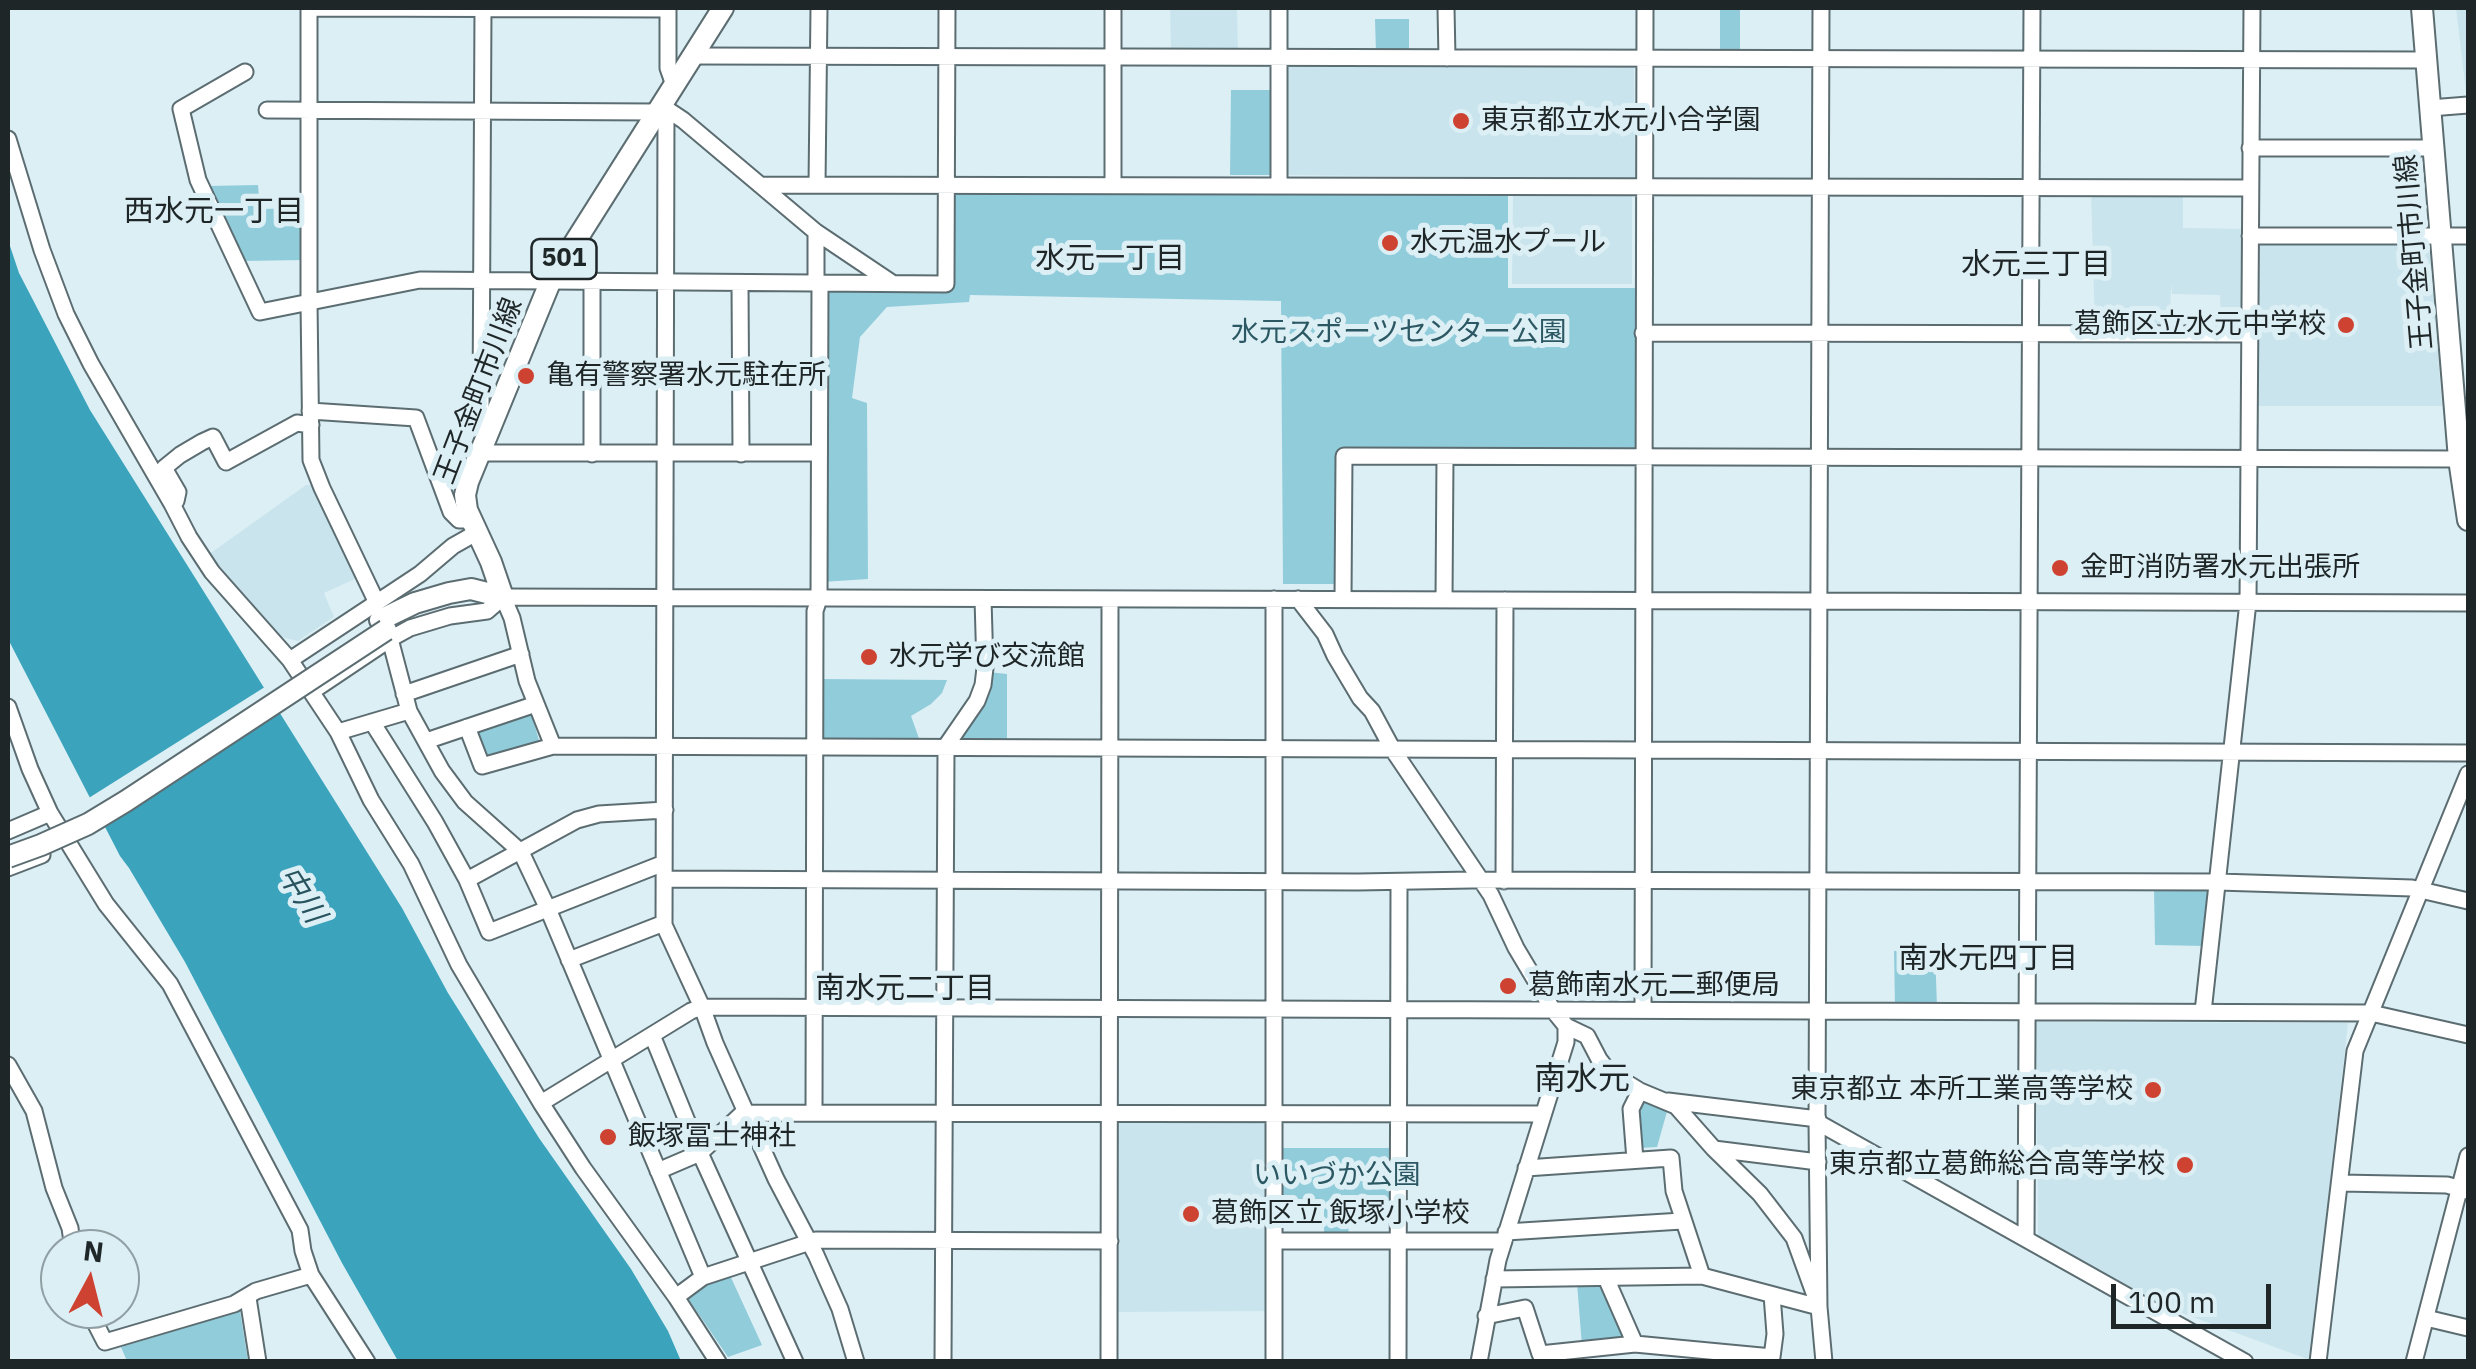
<!DOCTYPE html>
<meta charset="utf-8">
<style>
body{margin:0}
#map{position:relative;width:2476px;height:1369px;overflow:hidden;background:#dceff5;font-family:"IBM Plex Sans",sans-serif}
canvas{display:block}
.frame{position:absolute;inset:0;border:10px solid #1f2628;pointer-events:none}
.north{position:absolute;left:40px;top:1229px;width:100px;height:100px;box-sizing:border-box;background:#dceff5;border:2px solid #909fa3;border-radius:50%;rotate:7deg;font-size:28px;font-weight:700;line-height:40px;text-align:center;color:#1f2628}
.north::after{content:'';display:block;margin:auto;width:35px;height:45px;background:#ce4231;clip-path:polygon(50% 0,100% 100%,50% 72%,0 100%)}
.scale{position:absolute;left:2111px;top:1284px;width:160px;height:45px;box-sizing:border-box;border:5px solid #1f2628;border-top:0;padding-left:12px;font-size:30px;line-height:35px;white-space:nowrap;color:#1f2628;-webkit-text-stroke:8px #dceff5;paint-order:stroke}
</style>
<div id="map">
<canvas width="2476" height="1369"></canvas>
<div class="frame"></div>
<div class="north">N</div>
<div class="scale">100 m</div>
</div>
<script>
const context = document.querySelector('canvas').getContext('2d');
context.lineJoin = 'round';
function paint(path, color) {
  context.fillStyle = color;
  context.fill(path, 'evenodd');
}
function poly(rows) {
  const path = new Path2D();
  for (const r of rows) {
    path.moveTo(r[0], r[1]);
    for (let i = 2; i < r.length; i += 2) path.lineTo(r[i], r[i + 1]);
  }
  return path;
}
function strokePath(path, color, width, dash) {
  context.strokeStyle = color;
  context.lineWidth = width;
  context.lineCap = dash ? 'butt' : 'round';
  context.setLineDash(dash || []);
  context.stroke(path);
}
function write(font, color, halo, rows, align = 'center') {
  context.font = font + ' "IBM Plex Sans","Noto Sans JP",sans-serif';
  context.lineWidth = 10;
  context.setLineDash([]);
  context.textBaseline = 'middle';
  context.strokeStyle = halo;
  context.fillStyle = color;
  for (const [text, x, y, turn = 0] of rows) {
    context.save();
    context.translate(x, y);
    context.rotate((+turn || 0) * Math.PI / 180);
    context.textAlign = isNaN(turn) ? turn : align;
    if (halo) context.strokeText(text, 0, 0);
    context.fillText(text, 0, 0);
    context.restore();
  }
}
const built = poly([
 [1170,8,1237,8,1238,52,1171,51],
 [2456,8,2468,8,2468,100,2467,100],
 [1630,63,1634,68,1635,179,1286,175,1288,65],
 [2091,191,2183,192,2183,228,2246,229,2247,331,2221,331,2220,295,2172,294,2171,283,2170,328,2095,328],
 [1513,196,1632,196,1632,284,1512,284],
 [2261,240,2429,240,2442,406,2257,406,2256,245],
 [306,485,313,485,357,578,324,593,334,617,298,641,278,636,208,555],
 [2036,1022,2348,1023,2310,1360,2160,1305,2038,1237],
 [1115,1116,1268,1116,1268,1311,1113,1312]
]);
const green = poly([
 [1720,8,1740,8,1740,52,1720,52],
 [1375,19,1409,19,1409,53,1376,53],
 [1231,90,1271,90,1270,175,1230,175],
 [258,185,260,209,304,208,304,260,241,261,207,186],
 [1508,192,1508,288,1637,288,1637,449,1635,453,1340,452,1339,584,1283,584,1281,301,970,295,969,302,887,307,860,337,852,398,867,403,868,579,822,582,824,296,829,288,951,288,952,193],
 [988,672,1007,674,1007,745,954,744],
 [818,679,947,680,942,693,931,704,911,716,921,744,817,744],
 [530,709,540,744,486,759,472,729],
 [2214,887,2206,946,2155,945,2154,888],
 [1935,950,1937,1007,1895,1006,1894,951],
 [1645,1100,1668,1108,1657,1147,1639,1148,1639,1108],
 [1279,1148,1396,1148,1396,1205,1350,1205,1348,1237,1324,1236,1324,1204,1277,1204],
 [728,1271,762,1345,728,1357,685,1294],
 [1600,1282,1628,1341,1582,1346,1577,1283],
 [240,1311,248,1361,127,1361,121,1347]
]);
const water = poly([
 [8,240,19,273,90,410,402,908,448,993,539,1138,631,1269,668,1331,681,1361,398,1361,342,1263,185,962,129,868,120,856,8,639]
]);
const pier = poly([
 [268,685,283,707,99,829,84,801]
]);
const minor = poly([
 [309,8,309,302,311,460,322,488,377,603],
 [309,8,668,9],
 [483,8,481,411,484,419,492,423],
 [668,8,668,68,674,85],
 [1113,8,1113,185],
 [1446,8,1447,58],
 [1821,8,1817,1122,1819,1307,1824,1362],
 [693,56,2426,60],
 [245,72,181,109,198,180,260,312,420,280,946,284,947,8],
 [662,106,683,120,816,232,892,283],
 [666,108,664,925,702,1007,715,1043,744,1108,776,1179,816,1255,840,1309,856,1362],
 [2430,108,2468,105],
 [267,110,656,112],
 [8,139,42,250,66,314,91,364,172,504,189,537,212,572,290,660,338,732,371,800,411,864,459,965,541,1103,583,1168,676,1297,718,1362],
 [2250,148,2434,148],
 [760,185,2250,188],
 [817,185,819,8],
 [1279,186,1279,8],
 [2250,236,2468,236],
 [740,283,741,454],
 [816,283,816,232],
 [1643,333,2249,334],
 [310,411,416,418,451,512,459,520,470,520],
 [480,453,819,453],
 [592,454,592,280],
 [172,504,176,501,178,492,164,468,180,455,202,442,213,437,226,462,297,423,311,425],
 [503,597,512,618,527,681,553,746,2468,753],
 [1298,599,1325,634,1335,656,1360,698,1372,711,1393,750,1491,895,1516,948,1553,1010,1566,1026,1566,1042,1498,1260,1479,1362],
 [1343,599,1344,456,2459,459],
 [1444,600,1445,457],
 [390,639,409,711,442,771,465,802,521,852,548,909,703,1277],
 [290,660,420,574,453,546,476,533],
 [311,692,390,639,410,628,450,616,487,611,503,597,2468,603],
 [404,694,521,654],
 [8,707,30,769,50,813,106,904,170,984,300,1230,303,1251,311,1275,367,1362],
 [372,722,435,822,467,880,489,932,664,863],
 [467,727,482,766,553,746],
 [338,732,409,711],
 [426,741,536,704],
 [944,749,977,701,983,685,985,668,983,599],
 [8,831,50,813],
 [8,868,42,855],
 [664,879,1358,882,1472,880,2218,882,2412,888,2468,901],
 [467,880,577,820,599,814,665,810],
 [1504,881,1505,600],
 [569,960,664,923],
 [1643,1010,1645,8],
 [2203,1012,2248,602,2252,8],
 [1566,1026,1587,1036,1599,1059,1609,1072,1640,1091,1676,1106,1714,1149,1760,1194,1794,1238,1814,1293],
 [652,1035,700,1153,795,1362],
 [8,1065,34,1111,54,1188,70,1228,73,1249],
 [1668,1101,1818,1119],
 [541,1103,691,1011,702,1007,2371,1013,2468,1035],
 [814,1112,815,611,819,599,820,283],
 [746,1113,1543,1114],
 [1817,1122,2245,1362],
 [1714,1149,1818,1162],
 [1635,1160,1631,1109,1640,1091],
 [1526,1168,1671,1158,1674,1191,1702,1276],
 [658,1171,700,1153,745,1111],
 [2340,1183,2447,1185,2468,1191],
 [1506,1232,1682,1221],
 [2026,1237,2032,8],
 [1274,1241,1504,1241],
 [1606,1278,1635,1344],
 [1494,1279,1702,1276,1819,1307],
 [676,1297,703,1277,816,1240,1110,1241],
 [248,1298,258,1362],
 [88,1309,105,1342,234,1304,256,1291,311,1275],
 [1486,1316,1525,1308,1540,1354,1635,1344,1772,1357,1775,1334,1772,1295],
 [2426,1318,2468,1328],
 [943,1362,946,749],
 [1109,1362,1110,599],
 [1274,1362,1274,599],
 [1398,1362,1399,882],
 [2318,1362,2355,1051,2468,774],
 [2414,1362,2468,1156]
]);
const major = poly([
 [2422,8,2459,459,2468,520],
 [503,597,491,562,467,510,465,495,468,482,551,280,723,8],
 [380,620,415,603,449,593,471,589,503,597]
]);
const majorBridge = poly([
 [8,857,41,845,88,824,126,801,386,630]
]);
const markers = [
 [1461,121,10,"#ce4231"],
 [1390,243,10,"#ce4231"],
 [2346,325,10,"#ce4231"],
 [526,376,10,"#ce4231"],
 [2060,568,10,"#ce4231"],
 [869,657,10,"#ce4231"],
 [1508,986,10,"#ce4231"],
 [2153,1090,10,"#ce4231"],
 [608,1137,10,"#ce4231"],
 [2185,1165,10,"#ce4231"],
 [1191,1214,10,"#ce4231"]
];
const shields = [
 [564,259,65]
];
const shieldNames = [
 ["501",564,259]
];
const poiNames = [
 ["東京都立水元小合学園",1481,121],
 ["水元温水プール",1410,243],
 ["葛飾区立水元中学校",2326,325,"right"],
 ["亀有警察署水元駐在所",546,376],
 ["金町消防署水元出張所",2080,568],
 ["水元学び交流館",889,657],
 ["葛飾南水元二郵便局",1528,986],
 ["東京都立 本所工業高等学校",2133,1090,"right"],
 ["飯塚冨士神社",628,1137],
 ["東京都立葛飾総合高等学校",2165,1165,"right"],
 ["葛飾区立 飯塚小学校",1211,1214]
];
const streetNames = [
 ["王子金町市川線",2415,252,-95],
 ["王子金町市川線",479,391,-69]
];
const parkNames = [
 ["水元スポーツセンター公園",1399,333],
 ["いいづか公園",1337,1176]
];
const neighbourhoodNames = [
 ["西水元一丁目",214,212],
 ["水元一丁目",1110,259],
 ["水元三丁目",2036,265],
 ["南水元四丁目",1988,959],
 ["南水元二丁目",905,989]
];
const waterNames = [
 ["中川",301,895,58]
];
const quarterNames = [
 ["南水元",1582,1080]
];
paint(built, '#c9e4ec');
paint(green, '#91ccdb');
paint(water, '#3ba4bc');
paint(pier, '#dceff5');
strokePath(minor, '#5c6d72', 19);
strokePath(major, '#5c6d72', 24);
strokePath(minor, '#fff', 15);
strokePath(major, '#fff', 20);
strokePath(majorBridge, '#5c6d72', 24, []);
strokePath(majorBridge, '#fff', 20);
for (const [x, y, r, color] of markers) {
  const dot = new Path2D();
  dot.arc(x, y, r, 0, 2 * Math.PI);
  context.fillStyle = color;
  context.fill(dot);
  strokePath(dot, '#dceff5', 4);
}
for (const [x, y, w] of shields) {
  const box = new Path2D();
  box.roundRect(x - w / 2, y - 20, w, 40, 8);
  context.fillStyle = '#dceff5';
  context.fill(box);
  strokePath(box, '#1f2628', 2.5);
}
write('bold 25px', '#1f2628', null, shieldNames);
write('28px', '#1f2628', '#dceff5', poiNames, 'left');
write('28px', '#1f2628', '#dceff5', streetNames);
write('28px', '#2b5863', '#dceff5', parkNames);
write('30px', '#1f2628', '#dceff5', neighbourhoodNames);
write('italic 30px', '#28545f', '#dceff5', waterNames);
write('32px', '#1f2628', '#dceff5', quarterNames);
</script>
